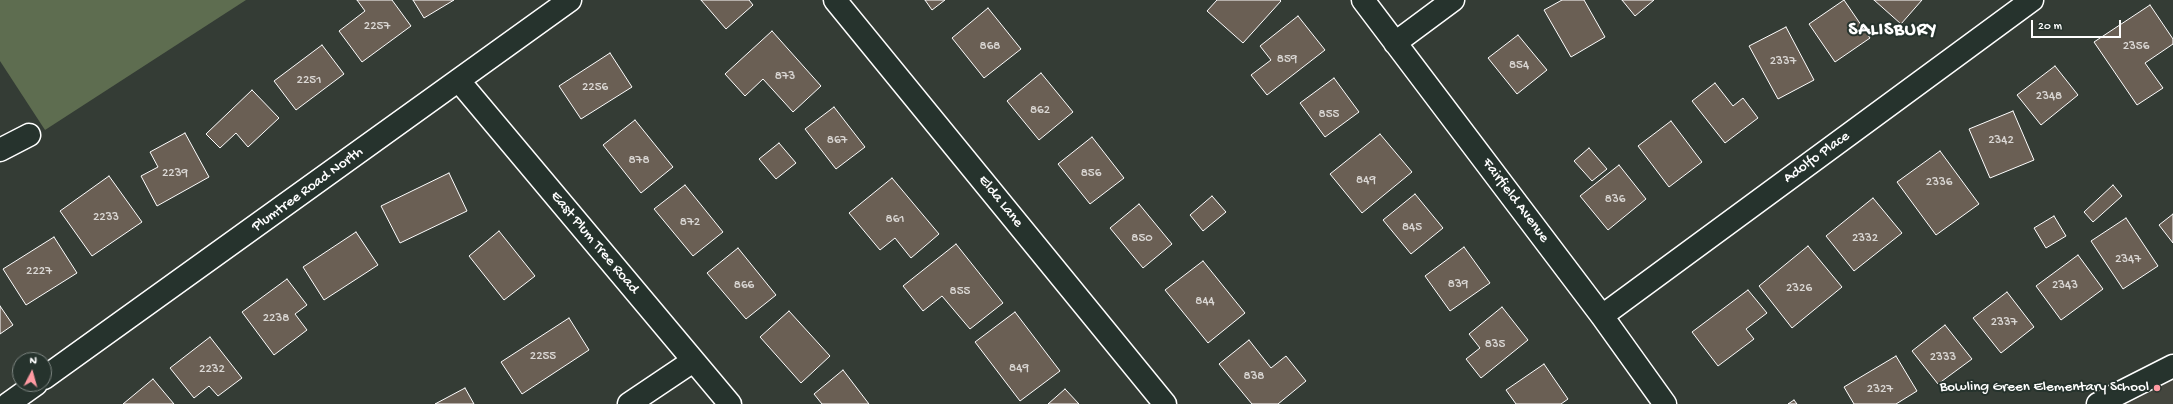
<!DOCTYPE html>
<style>
body{margin:0}
#map{position:relative;width:2173px;height:404px;overflow:hidden;background:#343c35;font-family:"Gochi Hand",sans-serif}
canvas{display:block}
.north{position:absolute;left:12px;top:352px;width:40px;height:40px;box-sizing:border-box;background:#26332d;border:1px solid #7d8581;border-radius:50%;rotate:6deg;font-size:11px;font-weight:700;line-height:16px;text-align:center;color:#fff}
.north::after{content:'';display:block;margin:auto;width:14px;height:18px;background:#ff9aa2;clip-path:polygon(50% 0,100% 100%,50% 72%,0 100%)}
.scale{position:absolute;left:2031px;top:20px;width:90px;height:18px;box-sizing:border-box;border:2px solid #fff;border-top:0;padding-left:5px;font-size:12px;line-height:14px;white-space:nowrap;color:#fff;-webkit-text-stroke:3px #26332d;paint-order:stroke}
</style>
<div id="map">
<canvas width="2173" height="404"></canvas>
<div class="north">N</div>
<div class="scale">20 m</div>
</div>
<script>
const context = document.querySelector('canvas').getContext('2d');
context.lineJoin = 'round';
function paint(path, color) {
  context.fillStyle = color;
  context.fill(path, 'evenodd');
}
function poly(rows) {
  const path = new Path2D();
  for (const r of rows) {
    path.moveTo(r[0], r[1]);
    for (let i = 2; i < r.length; i += 2) path.lineTo(r[i], r[i + 1]);
  }
  return path;
}
function strokePath(path, color, width, dash) {
  context.strokeStyle = color;
  context.lineWidth = width;
  context.lineCap = dash ? 'butt' : 'round';
  context.setLineDash(dash || []);
  context.stroke(path);
}
function write(font, color, halo, rows, align = 'center') {
  context.font = font + ' "Gochi Hand",sans-serif';
  context.lineWidth = 4;
  context.setLineDash([]);
  context.textBaseline = 'middle';
  context.strokeStyle = halo;
  context.fillStyle = color;
  for (const [text, x, y, turn = 0] of rows) {
    context.save();
    context.translate(x, y);
    context.rotate((+turn || 0) * Math.PI / 180);
    context.textAlign = isNaN(turn) ? turn : align;
    if (halo) context.strokeText(text, 0, 0);
    context.fillText(text, 0, 0);
    context.restore();
  }
}
const built = poly([
 [2173,372,2173,404,2111,404]
]);
const green = poly([
 [0,0,246,0,45,130,0,61]
]);
const building = poly([
 [357,0,392,0,411,26,362,62,339,31,365,11,357,0],
 [413,0,454,0,424,18,413,0],
 [701,0,749,0,753,5,726,29,701,0],
 [925,0,945,0,932,10,925,0],
 [1217,0,1280,0,1281,1,1243,43,1207,11,1217,0],
 [1562,0,1584,0,1605,37,1571,57,1544,10,1562,0],
 [1622,0,1654,0,1635,16,1622,0],
 [1844,0,1870,38,1835,62,1809,24,1844,0],
 [1874,0,1922,0,1901,24,1874,0],
 [2150,5,2173,39,2173,44,2145,63,2163,88,2137,105,2094,42,2150,5],
 [988,8,1021,49,984,78,952,38,988,8],
 [1298,16,1325,50,1267,95,1251,75,1271,60,1260,46,1298,16],
 [1786,27,1814,80,1778,99,1749,46,1786,27],
 [772,31,821,86,793,112,763,79,745,96,725,74,772,31],
 [1518,35,1547,70,1517,94,1488,58,1518,35],
 [322,45,344,74,296,110,274,81,322,45],
 [610,53,632,87,581,119,559,86,610,53],
 [2055,66,2078,95,2041,125,2017,95,2055,66],
 [1041,73,1073,112,1039,140,1007,101,1041,73],
 [1334,78,1359,112,1325,137,1300,103,1334,78],
 [1715,83,1733,106,1743,98,1758,118,1725,143,1692,101,1715,83],
 [252,90,279,118,248,147,236,133,220,148,206,134,252,90],
 [834,107,865,147,836,169,805,129,834,107],
 [2013,111,2034,160,1990,178,1969,129,2013,111],
 [635,120,673,167,641,193,603,145,635,120],
 [1671,121,1702,162,1669,187,1638,146,1671,121],
 [185,133,209,177,157,206,141,176,158,167,150,152,185,133],
 [1380,134,1412,172,1362,213,1330,174,1380,134],
 [1092,137,1124,178,1090,204,1058,164,1092,137],
 [779,143,796,163,776,179,759,159,779,143],
 [1589,148,1607,169,1592,181,1574,161,1589,148],
 [1940,151,1979,204,1936,235,1897,182,1940,151],
 [1619,165,1646,199,1608,230,1580,196,1619,165],
 [449,173,467,211,400,243,381,206,449,173],
 [109,176,142,222,92,256,60,211,109,176],
 [892,178,939,234,911,258,895,238,880,250,849,213,892,178],
 [685,185,723,232,693,256,654,209,685,185],
 [2113,185,2122,196,2093,222,2084,212,2113,185],
 [1415,194,1443,228,1411,254,1383,220,1415,194],
 [1212,196,1226,212,1203,231,1190,215,1212,196],
 [1873,198,1902,233,1854,271,1826,236,1873,198],
 [1139,204,1172,244,1143,268,1110,228,1139,204],
 [2173,214,2173,243,2159,225,2173,214],
 [2054,216,2066,236,2046,248,2034,228,2054,216],
 [2126,218,2158,266,2123,289,2091,241,2126,218],
 [499,231,535,276,504,300,469,256,499,231],
 [356,232,378,265,324,300,303,267,356,232],
 [54,237,77,273,26,305,3,269,54,237],
 [956,244,1003,303,970,329,942,296,923,311,903,286,956,244],
 [1808,246,1842,287,1792,328,1759,286,1808,246],
 [1464,247,1490,283,1450,311,1425,276,1464,247],
 [738,248,776,295,746,319,707,273,738,248],
 [2078,255,2103,289,2061,320,2036,286,2078,255],
 [1203,261,1245,313,1208,343,1165,290,1203,261],
 [287,279,307,305,295,314,307,330,274,355,242,312,287,279],
 [1748,290,1767,313,1746,329,1754,339,1718,366,1692,332,1748,290],
 [2007,292,2034,327,2001,353,1973,318,2007,292],
 [0,306,13,325,0,334,0,306],
 [1502,307,1528,340,1481,378,1466,359,1480,348,1469,334,1502,307],
 [789,311,830,356,801,383,760,337,789,311],
 [1015,312,1060,371,1020,401,975,342,1015,312],
 [569,318,589,350,522,394,501,362,569,318],
 [1945,325,1972,359,1938,384,1912,351,1945,325],
 [210,337,242,378,218,396,209,386,194,398,170,368,210,337],
 [1249,340,1271,368,1286,356,1306,381,1278,404,1252,404,1219,364,1249,340],
 [1896,356,1917,391,1896,404,1854,404,1844,387,1896,356],
 [1544,364,1568,399,1561,404,1516,404,1506,390,1544,364],
 [843,370,869,404,822,404,814,394,843,370],
 [153,379,174,404,123,404,153,379],
 [465,388,474,404,435,404,465,388],
 [1065,389,1079,404,1048,404,1065,389],
 [1794,400,1797,404,1788,404,1794,400]
]);
const street = poly([
 [835,0,1165,404],
 [1363,0,1602,316,1665,404],
 [1395,43,1453,0],
 [459,81,730,404],
 [0,150,29,135],
 [1602,316,2032,0],
 [44,378,570,0],
 [8,404,36,384],
 [629,404,693,361]
]);
const secondary = poly([
 [2098,404,2173,366]
]);
const markers = [
 [2157,388,4,"#ff9aa2"]
];
const numberNames = [
 ["2257",377,27],
 ["868",990,47],
 ["2356",2136,47],
 ["859",1287,60],
 ["2337",1783,62],
 ["854",1519,66],
 ["873",785,77],
 ["2251",309,81],
 ["2256",595,88],
 ["2348",2049,97],
 ["862",1040,111],
 ["855",1329,115],
 ["867",837,141],
 ["2342",2001,141],
 ["878",639,161],
 ["2239",175,174],
 ["856",1091,174],
 ["849",1366,181],
 ["2336",1939,183],
 ["836",1615,200],
 ["2233",106,218],
 ["861",895,220],
 ["872",690,223],
 ["845",1412,228],
 ["850",1142,239],
 ["2332",1865,239],
 ["2347",2128,260],
 ["2227",39,272],
 ["839",1458,285],
 ["866",744,286],
 ["2343",2065,286],
 ["2326",1799,289],
 ["855",960,292],
 ["844",1205,302],
 ["2238",276,319],
 ["2337",2004,323],
 ["835",1495,345],
 ["2255",543,357],
 ["2333",1943,358],
 ["849",1019,369],
 ["2232",212,370],
 ["838",1254,377],
 ["2327",1880,390]
];
const streetNames = [
 ["Adolfo Place",1817,158,-36],
 ["Plumtree Road North",308,190,-36],
 ["Fairfield Avenue",1515,201,53],
 ["Elda Lane",1000,202,51],
 ["East Plum Tree Road",594,243,50]
];
const poiNames = [
 ["Bowling Green Elementary School",2149,388]
];
const districtNames = [
 ["SALISBURY",1893,31]
];
paint(built, '#44463e');
paint(green, '#5e6d50');
paint(building, '#6a5f54');
strokePath(building, '#fff', 1);
strokePath(street, '#fff', 25);
strokePath(secondary, '#fff', 25);
strokePath(street, '#26332d', 22);
strokePath(secondary, '#26332d', 22);
for (const [x, y, r, color] of markers) {
  const dot = new Path2D();
  dot.arc(x, y, r, 0, 2 * Math.PI);
  context.fillStyle = color;
  context.fill(dot);
  strokePath(dot, '#26332d', 1.5);
}
write('13px', '#dad7d4', null, numberNames);
write('15px', '#fff', '#26332d', streetNames);
write('15px', '#fff', '#26332d', poiNames, 'right');
context.letterSpacing = '1px';
write('bold 19px', '#fff', '#26332d', districtNames);
context.letterSpacing = '0px';
</script>
